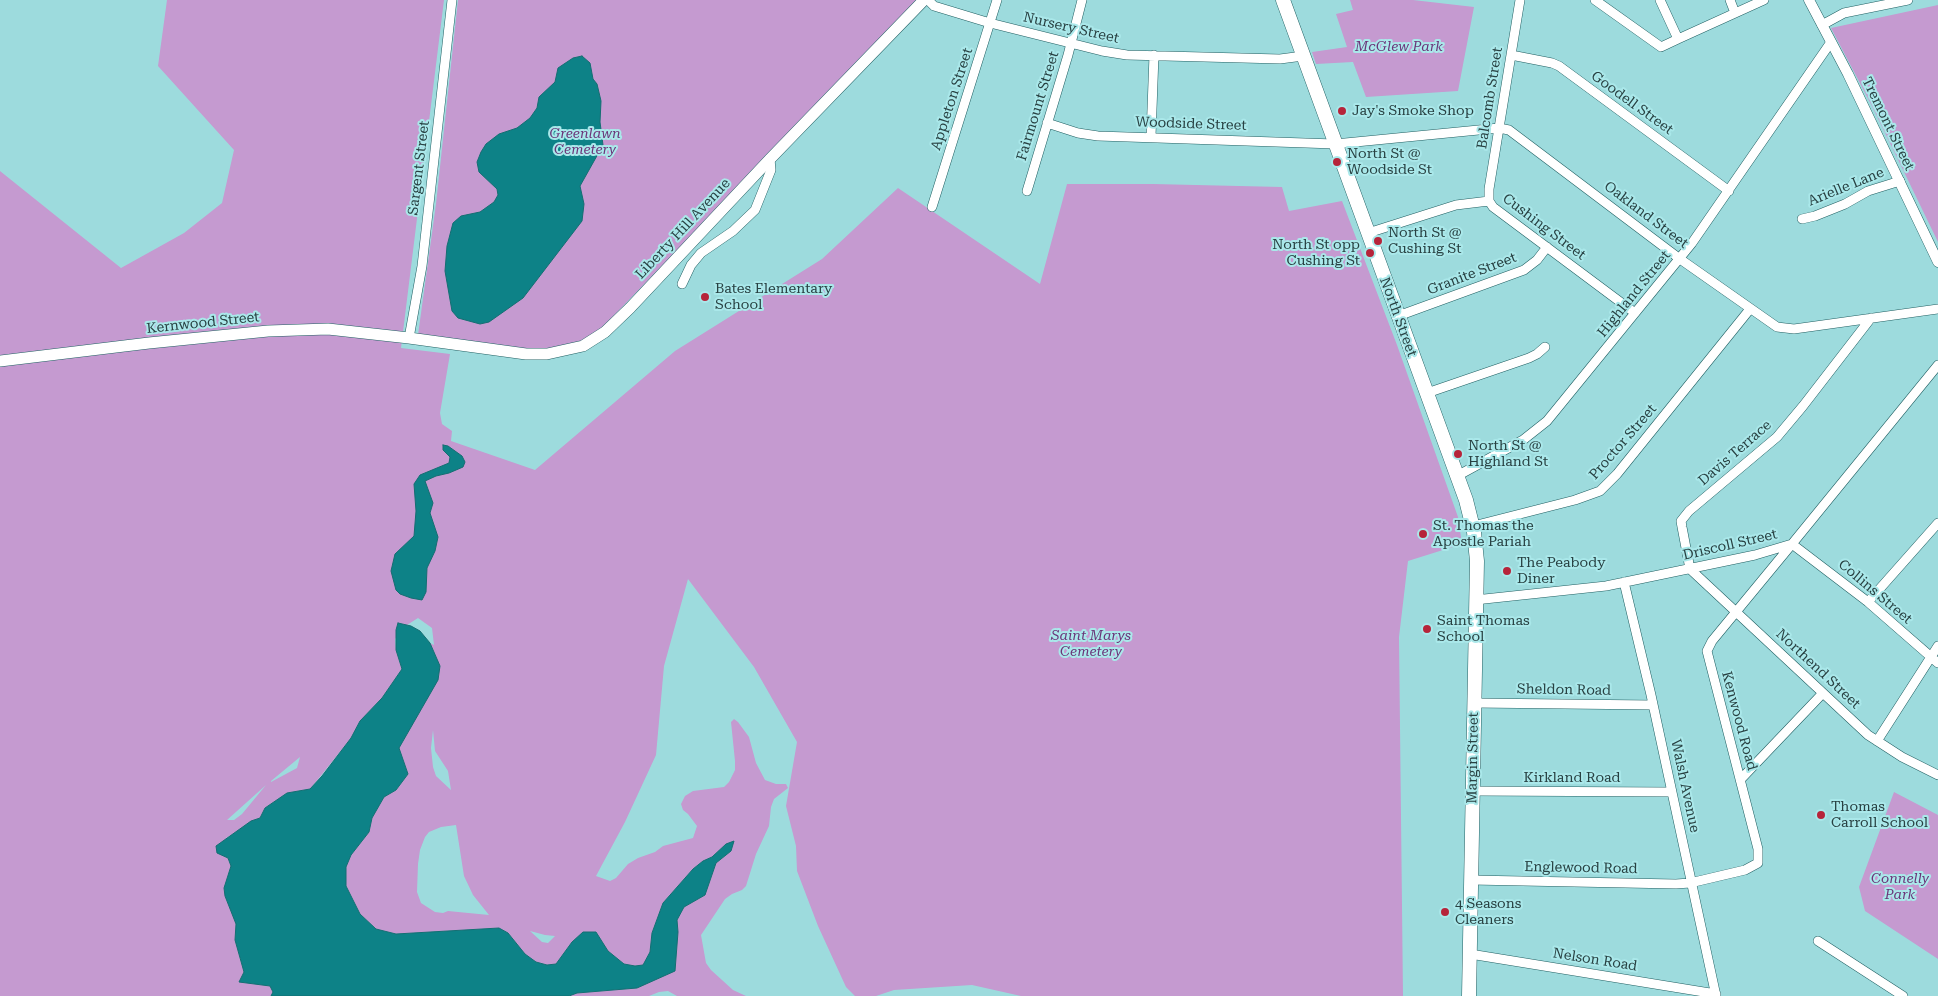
<!DOCTYPE html>
<style>
body{margin:0}
canvas{display:block;background:#9ddbdd}
</style>
<canvas width="1938" height="996"></canvas>
<script>
const context = document.querySelector('canvas').getContext('2d');
context.lineJoin = 'round';
function paint(path, color) {
  context.fillStyle = color;
  context.fill(path, 'evenodd');
}
function poly(rows) {
  const path = new Path2D();
  for (const r of rows) {
    path.moveTo(r[0], r[1]);
    for (let i = 2; i < r.length; i += 2) path.lineTo(r[i], r[i + 1]);
  }
  return path;
}
function strokePath(path, color, width, dash) {
  context.strokeStyle = color;
  context.lineWidth = width;
  context.lineCap = dash ? 'butt' : 'round';
  context.setLineDash(dash || []);
  context.stroke(path);
}
function write(font, color, halo, rows, align = 'center') {
  context.font = font + ' "Roboto Serif",serif';
  context.lineWidth = 4;
  context.setLineDash([]);
  context.textBaseline = 'middle';
  context.strokeStyle = halo;
  context.fillStyle = color;
  for (const [text, x, y, turn = 0] of rows) {
    context.save();
    context.translate(x, y);
    context.rotate((+turn || 0) * Math.PI / 180);
    context.textAlign = isNaN(turn) ? turn : align;
    if (halo) context.strokeText(text, 0, 0);
    context.fillText(text, 0, 0);
    context.restore();
  }
}
const green = poly([
 [167,0,444,0,401,348,450,354,440,413,442,424,452,431,451,441,535,470,675,351,822,259,898,188,1040,284,1067,184,1153,184,1282,187,1289,211,1342,201,1397,345,1458,517,1462,544,1408,561,1399,637,1403,996,1021,996,972,985,894,990,876,996,855,996,846,987,818,926,797,871,796,846,786,806,797,742,754,667,688,579,664,666,656,755,625,822,596,876,610,881,616,878,628,864,638,858,655,852,663,846,693,838,697,826,688,814,683,810,681,804,685,796,693,791,724,787,729,782,735,770,735,761,731,722,734,719,738,722,749,737,756,763,765,780,776,784,786,784,788,788,774,799,771,807,769,826,756,854,746,886,742,890,732,894,725,899,701,935,706,963,711,970,733,990,746,996,677,996,668,991,659,992,649,996,569,996,577,993,637,988,676,959,677,920,684,907,705,895,716,863,731,851,726,844,712,857,703,861,693,869,663,903,652,933,650,952,643,965,635,966,624,964,608,951,596,932,572,942,556,964,547,965,536,962,525,954,508,933,499,928,396,934,376,929,360,914,346,886,346,867,351,855,369,832,372,818,384,797,396,790,408,774,399,748,410,728,436,657,430,643,434,645,432,628,418,618,407,625,395,639,396,650,402,669,382,698,360,721,351,738,315,783,310,789,287,793,265,808,260,818,226,838,228,858,231,866,224,888,227,902,232,910,236,924,235,940,244,972,240,982,271,986,273,992,271,996,0,996,0,171,121,268,184,233,222,203,234,150,158,66],
 [433,730,435,751,448,771,451,790,436,776,433,767,431,748],
 [300,757,297,768,271,782,271,781],
 [266,785,242,814,234,820,227,820],
 [456,825,464,876,473,895,489,915,448,911,443,913,435,912,421,903,417,892,418,864,420,850,425,837,429,832,441,827],
 [530,931,545,935,555,936,548,943,542,942],
 [458,0,918,0,600,330,572,346,541,351,418,335,436,204],
 [1350,0,1413,0,1474,7,1458,91,1366,97,1353,62,1316,64,1312,52,1347,47,1336,14,1353,10],
 [1938,5,1938,242,1873,108,1831,28],
 [1894,792,1938,815,1938,959,1865,911,1859,887]
]);
const water = poly([
 [582,56,590,63,593,79,597,84,601,101,600,122,603,145,580,186,584,204,582,221,523,298,489,322,480,324,458,318,452,311,445,271,447,246,453,223,461,216,480,212,494,202,498,195,497,189,479,172,477,162,481,152,486,144,499,134,517,128,530,118,537,108,539,97,555,82,558,68,573,58,582,56],
 [443,445,448,446,462,456,465,462,463,467,449,473,436,476,425,481,433,503,430,513,438,537,435,551,427,568,426,592,422,600,411,598,400,594,396,590,391,571,395,554,414,536,416,511,414,484,420,475,449,463,450,457,443,450,443,445],
 [398,623,411,626,420,631,430,643,440,666,438,680,399,748,408,774,396,790,384,797,372,818,369,832,351,855,346,867,346,886,360,914,376,929,396,934,499,928,508,933,525,954,536,962,547,965,556,964,572,942,583,932,596,932,608,951,624,964,635,966,643,965,650,952,652,933,663,903,693,869,703,861,712,857,726,844,734,841,731,851,716,863,705,895,684,907,677,920,678,932,675,971,637,988,577,993,569,996,271,996,273,992,270,986,239,982,244,972,235,940,236,924,225,896,224,888,231,866,228,858,217,853,216,846,251,821,260,818,265,808,287,793,310,789,322,776,351,738,360,721,382,698,402,669,396,650,396,630,398,623]
]);
const minor = poly([
 [928,0,934,6,990,23,1102,51,1127,55,1280,59,1303,56],
 [1595,0,1661,47,1678,39],
 [1660,0,1678,39,1764,0],
 [1730,0,1735,13],
 [1822,25,1844,13,1908,0],
 [1511,55,1552,63,1559,66,1729,191],
 [1047,123,1078,133,1098,136,1335,144,1499,128,1509,130,1680,259,1777,327,1794,329,1938,309],
 [1151,136,1154,55],
 [1027,191,1068,55,1082,0],
 [1489,201,1489,189,1520,0],
 [932,207,997,0],
 [1802,219,1815,216,1845,204,1868,191,1900,181],
 [1368,233,1456,205,1489,201,1493,207,1635,313],
 [682,284,691,265,701,253,733,231,755,210,771,170,770,159],
 [1398,316,1524,270,1537,260,1547,247],
 [1871,318,1803,406,1777,437,1689,511,1681,521,1682,527,1690,569,1868,735,1902,757,1938,775],
 [409,338,422,266,452,0],
 [1427,393,1529,358,1537,354,1545,347],
 [1457,476,1523,440,1547,421,1692,243,1831,42],
 [1473,526,1575,500,1600,491,1617,474,1750,309],
 [1624,582,1651,695,1716,996],
 [1475,600,1606,586,1755,555,1792,544,1938,365],
 [1868,602,1938,523],
 [1474,703,1653,705],
 [1877,741,1938,646],
 [1741,779,1823,693],
 [1472,791,1672,792],
 [1471,880,1676,884,1690,883,1745,870,1758,863,1758,849,1707,651,1712,641,1792,544,1868,602,1938,663],
 [1818,941,1903,996],
 [1470,954,1716,994]
]);
const tertiary = poly([
 [1809,0,1848,74,1938,262]
]);
const secondary = poly([
 [0,361,149,343,268,331,328,329,409,338,526,354,547,354,583,346,605,332,630,308,770,159,924,0]
]);
const trunk = poly([
 [1283,0,1466,500,1474,532,1477,561,1469,996]
]);
const markers = [
 [1342,111,5,"#b6243a"],
 [1337,162,5,"#b6243a"],
 [1378,241,5,"#b6243a"],
 [1370,253,5,"#b6243a"],
 [705,297,5,"#b6243a"],
 [1458,454,5,"#b6243a"],
 [1423,534,5,"#b6243a"],
 [1507,571,5,"#b6243a"],
 [1427,629,5,"#b6243a"],
 [1821,815,5,"#b6243a"],
 [1445,912,5,"#b6243a"]
];
const streetNames = [
 ["Nursery Street",1071,28,13],
 ["Balcomb Street",1490,98,-81],
 ["Appleton Street",952,99,-72],
 ["Goodell Street",1632,103,36],
 ["Fairmount Street",1038,106,-73],
 ["Woodside Street",1191,124,2],
 ["Tremont Street",1888,124,64],
 ["Sargent Street",419,168,-83],
 ["Arielle Lane",1846,187,-22],
 ["Oakland Street",1646,215,37],
 ["Cushing Street",1544,227,37],
 ["Liberty Hill Avenue",683,229,-47],
 ["Granite Street",1472,274,-21],
 ["Highland Street",1634,294,-51],
 ["North Street",1398,317,70],
 ["Kernwood Street",203,323,-6],
 ["Proctor Street",1623,442,-49],
 ["Davis Terrace",1735,453,-41],
 ["Driscoll Street",1730,545,-13],
 ["Collins Street",1875,592,40],
 ["Northend Street",1818,669,43],
 ["Sheldon Road",1564,690,1],
 ["Kenwood Road",1739,721,75],
 ["Margin Street",1473,758,-89],
 ["Kirkland Road",1572,778],
 ["Walsh Avenue",1685,786,78],
 ["Englewood Road",1581,868,1],
 ["Nelson Road",1595,960,9]
];
const parkNames = [
 ["McGlew Park",1399,47],
 ["Greenlawn",585,134],
 ["Cemetery",585,150],
 ["Saint Marys",1091,636],
 ["Cemetery",1091,652],
 ["Connelly",1900,879],
 ["Park",1900,895]
];
const poiNames = [
 ["Jay's Smoke Shop",1352,111],
 ["North St @",1347,154],
 ["Woodside St",1347,170],
 ["North St @",1388,233],
 ["Cushing St",1388,249],
 ["North St opp",1360,245,"right"],
 ["Cushing St",1360,261,"right"],
 ["Bates Elementary",715,289],
 ["School",715,305],
 ["North St @",1468,446],
 ["Highland St",1468,462],
 ["St. Thomas the",1433,526],
 ["Apostle Pariah",1433,542],
 ["The Peabody",1517,563],
 ["Diner",1517,579],
 ["Saint Thomas",1437,621],
 ["School",1437,637],
 ["Thomas",1831,807],
 ["Carroll School",1831,823],
 ["4 Seasons",1455,904],
 ["Cleaners",1455,920]
];
paint(green, '#c59ad0');
paint(water, '#0d8287');
strokePath(water, '#156e72', 1);
strokePath(minor, '#216063', 10);
strokePath(tertiary, '#216063', 11);
strokePath(secondary, '#216063', 12);
strokePath(trunk, '#216063', 15);
strokePath(minor, '#fff', 9);
strokePath(tertiary, '#fff', 10);
strokePath(secondary, '#fff', 11);
strokePath(trunk, '#fff', 14);
for (const [x, y, r, color] of markers) {
  const dot = new Path2D();
  dot.arc(x, y, r, 0, 2 * Math.PI);
  context.fillStyle = color;
  context.fill(dot);
  strokePath(dot, '#aae8ea', 2);
}
write('14px', '#284142', '#aae8ea', streetNames);
write('italic 14px', '#6b3579', '#aae8ea', parkNames);
write('14px', '#284142', '#aae8ea', poiNames, 'left');
</script>
